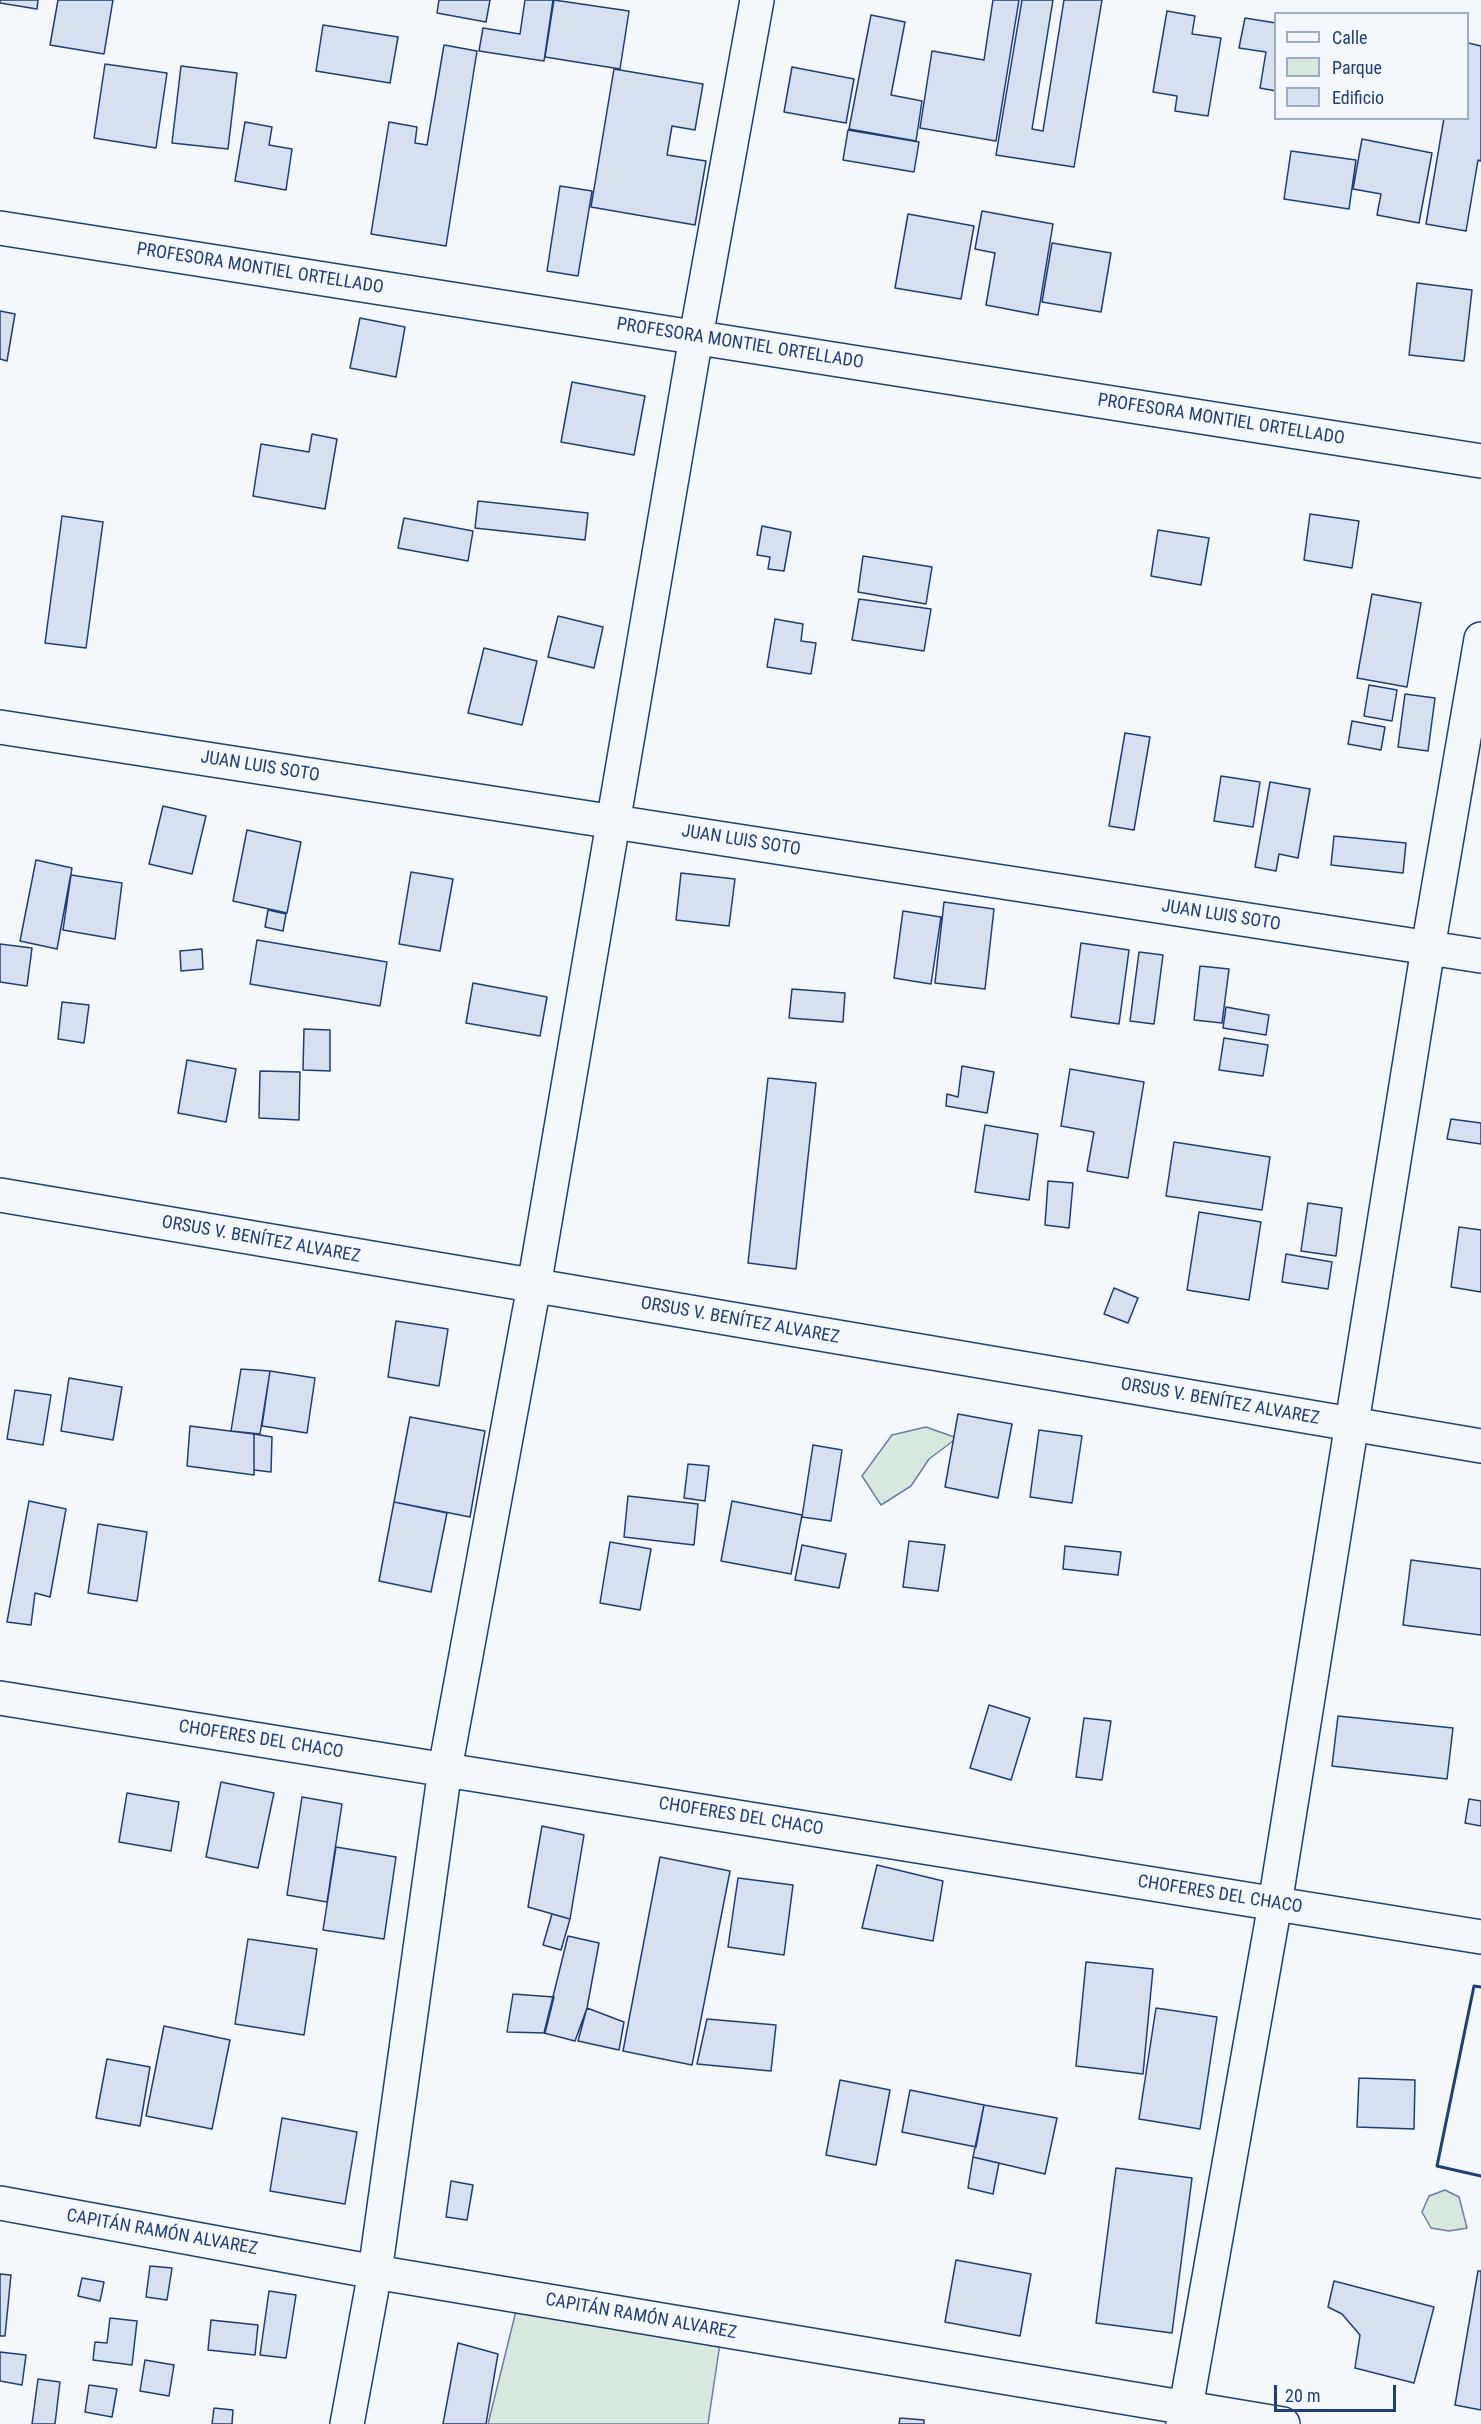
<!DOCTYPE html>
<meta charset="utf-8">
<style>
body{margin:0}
#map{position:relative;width:1481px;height:2424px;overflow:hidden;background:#f4f7fb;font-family:"Roboto Condensed",sans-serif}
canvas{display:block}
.legend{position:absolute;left:1274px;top:12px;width:195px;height:108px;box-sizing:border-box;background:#f4f7fb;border:2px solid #9eadc5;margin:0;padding:8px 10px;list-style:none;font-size:18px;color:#1d3f73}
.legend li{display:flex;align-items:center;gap:12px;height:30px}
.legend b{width:30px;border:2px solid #9eadc5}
.scale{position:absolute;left:1274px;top:2385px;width:122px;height:27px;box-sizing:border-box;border:3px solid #1d3f73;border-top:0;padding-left:8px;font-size:18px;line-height:21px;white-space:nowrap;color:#1d3f73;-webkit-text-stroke:4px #f4f7fb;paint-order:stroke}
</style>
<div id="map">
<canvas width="1481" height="2424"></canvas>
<ul class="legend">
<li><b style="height:8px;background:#f4f7fb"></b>Calle</li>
<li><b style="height:16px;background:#d7e8df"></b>Parque</li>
<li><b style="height:16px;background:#d5e0f0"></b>Edificio</li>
</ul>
<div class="scale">20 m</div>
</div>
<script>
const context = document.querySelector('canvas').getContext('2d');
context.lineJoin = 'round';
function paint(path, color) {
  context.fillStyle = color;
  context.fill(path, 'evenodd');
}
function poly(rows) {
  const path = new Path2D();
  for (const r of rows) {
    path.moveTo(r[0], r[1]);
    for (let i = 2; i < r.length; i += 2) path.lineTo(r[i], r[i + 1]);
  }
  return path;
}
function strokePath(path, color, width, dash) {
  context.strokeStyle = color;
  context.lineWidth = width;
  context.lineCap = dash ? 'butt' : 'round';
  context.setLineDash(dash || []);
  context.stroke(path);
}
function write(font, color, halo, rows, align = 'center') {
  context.font = font + ' "Roboto Condensed",sans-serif';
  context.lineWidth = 4.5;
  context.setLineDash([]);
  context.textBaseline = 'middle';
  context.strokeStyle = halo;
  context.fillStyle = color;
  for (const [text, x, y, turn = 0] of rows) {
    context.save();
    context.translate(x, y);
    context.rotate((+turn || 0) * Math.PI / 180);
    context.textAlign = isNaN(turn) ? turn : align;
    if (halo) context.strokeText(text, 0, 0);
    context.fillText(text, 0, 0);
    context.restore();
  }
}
const green = poly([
 [926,1427,957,1438,929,1459,911,1486,881,1505,862,1476,892,1435,926,1427],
 [1445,2190,1459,2197,1467,2228,1449,2231,1431,2228,1422,2212,1429,2196,1445,2190],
 [516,2311,720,2343,708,2424,488,2424,516,2311]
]);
const building = poly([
 [0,0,38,0,37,9,0,3,0,0],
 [58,0,113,0,104,54,50,45,58,0],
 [439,0,490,0,486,22,437,13,439,0],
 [525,0,553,0,544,61,479,51,483,28,520,34,525,0],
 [554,0,629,11,620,69,545,57,554,0],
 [993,0,1019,0,996,141,920,128,932,51,984,60,993,0],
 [1022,0,1053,0,1032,129,1043,131,1064,0,1102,0,1074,167,996,155,1022,0],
 [1167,11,1195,16,1192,34,1221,38,1208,116,1175,111,1177,96,1153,92,1167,11],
 [871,15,905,22,891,95,922,101,916,141,849,129,871,15],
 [1245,18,1276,23,1276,91,1260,88,1266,52,1239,48,1245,18],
 [323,25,398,37,390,83,316,71,323,25],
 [1468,43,1481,46,1481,161,1478,160,1466,231,1426,224,1444,118,1468,118,1468,43],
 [444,45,477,51,446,246,371,234,389,122,417,127,415,143,427,145,444,45],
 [105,64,167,73,156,148,94,138,105,64],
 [181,66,237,73,228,149,172,143,181,66],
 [792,67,854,79,846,123,784,112,792,67],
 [614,69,703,84,695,130,672,126,667,155,706,161,695,225,591,207,614,69],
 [245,122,272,127,269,145,292,149,286,190,235,181,245,122],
 [848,130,919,142,914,172,843,160,848,130],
 [1362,139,1432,153,1419,223,1377,215,1381,194,1353,189,1362,139],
 [1291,151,1356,160,1349,209,1284,199,1291,151],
 [560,186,592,191,578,276,547,271,560,186],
 [982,211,1053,224,1038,315,986,305,995,253,975,249,982,211],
 [908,214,974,226,961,299,895,288,908,214],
 [1052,243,1111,253,1101,312,1042,302,1052,243],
 [1417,283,1472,290,1464,361,1409,355,1417,283],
 [0,311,15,314,7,361,0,359,0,311],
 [360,318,405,327,396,377,350,368,360,318],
 [572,382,645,396,634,455,561,442,572,382],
 [312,434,337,439,325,509,253,496,261,444,309,452,312,434],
 [478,501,588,513,585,540,475,528,478,501],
 [1310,514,1359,521,1352,568,1304,560,1310,514],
 [62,516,103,522,86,648,45,643,62,516],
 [404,518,473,531,468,561,398,548,404,518],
 [762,526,791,532,784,571,768,569,770,557,757,555,762,526],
 [1158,530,1209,538,1201,585,1151,576,1158,530],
 [863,556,932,567,926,604,858,592,863,556],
 [1372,594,1421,603,1407,687,1357,678,1372,594],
 [859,599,931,609,924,651,852,640,859,599],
 [558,616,603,627,594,668,548,657,558,616],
 [775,619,803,624,801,641,816,643,811,674,767,667,775,619],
 [484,648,537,661,522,725,468,713,484,648],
 [1369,685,1397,690,1392,721,1364,716,1369,685],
 [1405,694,1435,698,1428,751,1398,747,1405,694],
 [1352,721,1385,727,1381,750,1348,744,1352,721],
 [1125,733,1150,737,1134,830,1109,826,1125,733],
 [1221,776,1260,782,1253,827,1214,821,1221,776],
 [1270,782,1310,789,1298,858,1279,854,1276,871,1255,867,1270,782],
 [163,806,206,816,192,874,149,864,163,806],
 [247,830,301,842,287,913,233,901,247,830],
 [1334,836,1406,843,1403,873,1331,865,1334,836],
 [36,860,72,868,57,949,20,941,36,860],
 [411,872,453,879,440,951,399,944,411,872],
 [681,873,735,879,729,926,676,920,681,873],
 [71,875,122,883,115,939,63,930,71,875],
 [944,902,994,909,985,989,935,983,944,902],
 [268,910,286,914,283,931,265,927,268,910],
 [903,911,941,917,931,984,894,978,903,911],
 [257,940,387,962,380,1006,250,984,257,940],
 [1081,943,1129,950,1119,1024,1071,1017,1081,943],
 [0,944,32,948,27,986,0,982,0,944],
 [202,949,203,969,181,971,180,951,202,949],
 [1139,952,1163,955,1154,1024,1130,1021,1139,952],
 [1200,966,1229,969,1222,1023,1194,1020,1200,966],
 [473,983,547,997,540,1036,466,1023,473,983],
 [792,989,845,993,843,1022,789,1018,792,989],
 [62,1002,89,1005,84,1043,58,1039,62,1002],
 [1226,1007,1269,1015,1266,1035,1223,1028,1226,1007],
 [304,1029,330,1030,330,1071,303,1070,304,1029],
 [1224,1038,1268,1045,1263,1076,1219,1070,1224,1038],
 [187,1060,236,1069,226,1122,178,1113,187,1060],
 [962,1066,994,1072,987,1113,946,1106,947,1094,958,1097,962,1066],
 [1070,1069,1144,1082,1128,1178,1087,1171,1094,1132,1061,1126,1070,1069],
 [260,1071,300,1072,299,1120,259,1118,260,1071],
 [768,1078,816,1083,796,1269,748,1263,768,1078],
 [1451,1119,1481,1123,1481,1144,1447,1139,1451,1119],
 [985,1125,1038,1134,1029,1200,975,1192,985,1125],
 [1174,1142,1270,1157,1262,1210,1166,1196,1174,1142],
 [1048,1181,1073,1183,1069,1228,1045,1225,1048,1181],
 [1308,1203,1342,1208,1336,1256,1301,1251,1308,1203],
 [1199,1212,1261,1222,1249,1300,1187,1290,1199,1212],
 [1459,1227,1481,1230,1481,1292,1451,1287,1459,1227],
 [1286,1254,1332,1262,1328,1289,1282,1282,1286,1254],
 [1114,1288,1138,1298,1128,1323,1104,1314,1114,1288],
 [396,1321,448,1329,439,1386,388,1377,396,1321],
 [241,1369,270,1371,260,1434,231,1431,241,1369],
 [270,1371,315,1378,307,1433,262,1426,270,1371],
 [69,1378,122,1387,113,1440,61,1431,69,1378],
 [15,1390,51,1395,43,1445,7,1439,15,1390],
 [958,1414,1012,1424,998,1498,945,1487,958,1414],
 [410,1417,485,1431,470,1517,394,1502,410,1417],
 [190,1426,254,1434,254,1475,187,1466,190,1426],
 [1039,1430,1082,1436,1072,1503,1030,1497,1039,1430],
 [254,1434,272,1437,271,1472,254,1470,254,1434],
 [813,1445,842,1450,831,1521,802,1517,813,1445],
 [688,1464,709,1466,705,1501,684,1498,688,1464],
 [628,1496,698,1504,694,1545,624,1537,628,1496],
 [29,1501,66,1509,50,1597,35,1593,31,1625,7,1622,29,1501],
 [732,1501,802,1515,791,1574,721,1561,732,1501],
 [394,1502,447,1513,431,1592,379,1581,394,1502],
 [98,1524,147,1532,137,1601,88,1593,98,1524],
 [909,1541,945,1545,938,1591,903,1587,909,1541],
 [610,1542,651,1549,640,1610,600,1603,610,1542],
 [802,1545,846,1554,839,1588,795,1580,802,1545],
 [1065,1546,1121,1552,1118,1575,1063,1569,1065,1546],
 [1411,1560,1481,1569,1481,1635,1403,1625,1411,1560],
 [989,1705,1030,1718,1011,1780,970,1768,989,1705],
 [1338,1716,1453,1728,1447,1779,1332,1766,1338,1716],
 [1084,1718,1111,1721,1102,1780,1076,1777,1084,1718],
 [221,1782,274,1793,258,1868,206,1857,221,1782],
 [127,1793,179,1802,171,1851,119,1842,127,1793],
 [302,1797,342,1804,327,1902,287,1895,302,1797],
 [1469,1799,1481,1801,1481,1826,1465,1823,1469,1799],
 [542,1826,584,1835,570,1919,528,1907,542,1826],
 [336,1847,396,1857,384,1939,323,1930,336,1847],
 [660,1857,730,1871,692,2065,623,2051,660,1857],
 [877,1865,943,1881,933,1941,862,1928,877,1865],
 [738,1878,793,1885,784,1955,728,1947,738,1878],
 [552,1914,570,1919,561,1950,543,1945,552,1914],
 [568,1936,599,1943,587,2008,575,2041,544,2033,568,1936],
 [248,1939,317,1949,304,2035,235,2024,248,1939],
 [1086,1962,1153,1969,1143,2074,1076,2066,1086,1962],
 [513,1994,554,1997,545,2033,507,2032,513,1994],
 [587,2008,624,2022,619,2050,578,2041,587,2008],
 [1156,2008,1217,2017,1200,2129,1139,2119,1156,2008],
 [707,2019,776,2025,771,2071,697,2064,707,2019],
 [164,2026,230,2040,212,2129,146,2116,164,2026],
 [107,2059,150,2067,140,2126,96,2118,107,2059],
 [1359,2078,1415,2080,1414,2129,1357,2127,1359,2078],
 [840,2080,890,2090,876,2165,826,2155,840,2080],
 [910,2090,984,2105,976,2147,902,2132,910,2090],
 [984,2105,1057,2118,1045,2174,973,2157,984,2105],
 [282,2118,357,2132,345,2204,270,2191,282,2118],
 [973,2157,999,2163,993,2194,968,2188,973,2157],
 [1116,2168,1192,2178,1172,2333,1096,2323,1116,2168],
 [451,2181,473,2185,467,2220,446,2217,451,2181],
 [956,2260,1031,2274,1020,2336,945,2322,956,2260],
 [150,2266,172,2268,167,2300,146,2297,150,2266],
 [1478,2271,1481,2271,1481,2410,1455,2405,1478,2271],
 [0,2274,11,2275,5,2336,0,2336,0,2274],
 [82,2278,104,2282,100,2301,78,2296,82,2278],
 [1334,2281,1434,2307,1414,2383,1355,2368,1360,2335,1342,2314,1328,2307,1334,2281],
 [269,2291,296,2295,286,2358,260,2355,269,2291],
 [110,2318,137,2321,132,2365,93,2360,95,2342,107,2343,110,2318],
 [211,2320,258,2325,255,2355,208,2350,211,2320],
 [458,2343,498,2354,486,2424,443,2424,458,2343],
 [0,2352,26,2355,22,2385,0,2381,0,2352],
 [145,2360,174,2365,169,2396,140,2391,145,2360],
 [38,2379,60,2382,55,2424,32,2424,38,2379],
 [89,2385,117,2389,112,2417,85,2412,89,2385],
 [214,2408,233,2410,232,2424,212,2424,214,2408],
 [900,2418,924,2420,924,2424,899,2424,900,2418]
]);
const minor = poly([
 [0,228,1481,461],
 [0,727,1481,956],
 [0,1195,1481,1446],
 [0,1698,1481,1937],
 [0,2203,375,2272,1283,2424],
 [347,2424,375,2272,445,1769,534,1286,696,337,757,0],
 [1183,2424,1275,1904,1428,948,1481,639]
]);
const wall = poly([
 [1481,1987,1474,1986,1437,2166,1481,2176]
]);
const streetNames = [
 ["PROFESORA MONTIEL ORTELLADO",260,269,9],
 ["PROFESORA MONTIEL ORTELLADO",740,344,9],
 ["PROFESORA MONTIEL ORTELLADO",1221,420,9],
 ["JUAN LUIS SOTO",260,767,9],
 ["JUAN LUIS SOTO",741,841,9],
 ["JUAN LUIS SOTO",1221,916,9],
 ["ORSUS V. BENÍTEZ ALVAREZ",261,1240,10],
 ["ORSUS V. BENÍTEZ ALVAREZ",740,1321,10],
 ["ORSUS V. BENÍTEZ ALVAREZ",1220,1402,10],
 ["CHOFERES DEL CHACO",261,1740,9],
 ["CHOFERES DEL CHACO",741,1817,9],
 ["CHOFERES DEL CHACO",1220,1895,9],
 ["CAPITÁN RAMÓN ALVAREZ",162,2233,10],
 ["CAPITÁN RAMÓN ALVAREZ",641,2317,10]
];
paint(green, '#d7e8df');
strokePath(green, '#687fa3', 1.5);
paint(building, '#d5e0f0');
strokePath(building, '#1d3f73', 1.5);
strokePath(minor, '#1d3f73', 36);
strokePath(minor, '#f4f7fb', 33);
strokePath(wall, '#1d3f73', 3);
write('18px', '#1d3f73', '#f4f7fb', streetNames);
</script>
